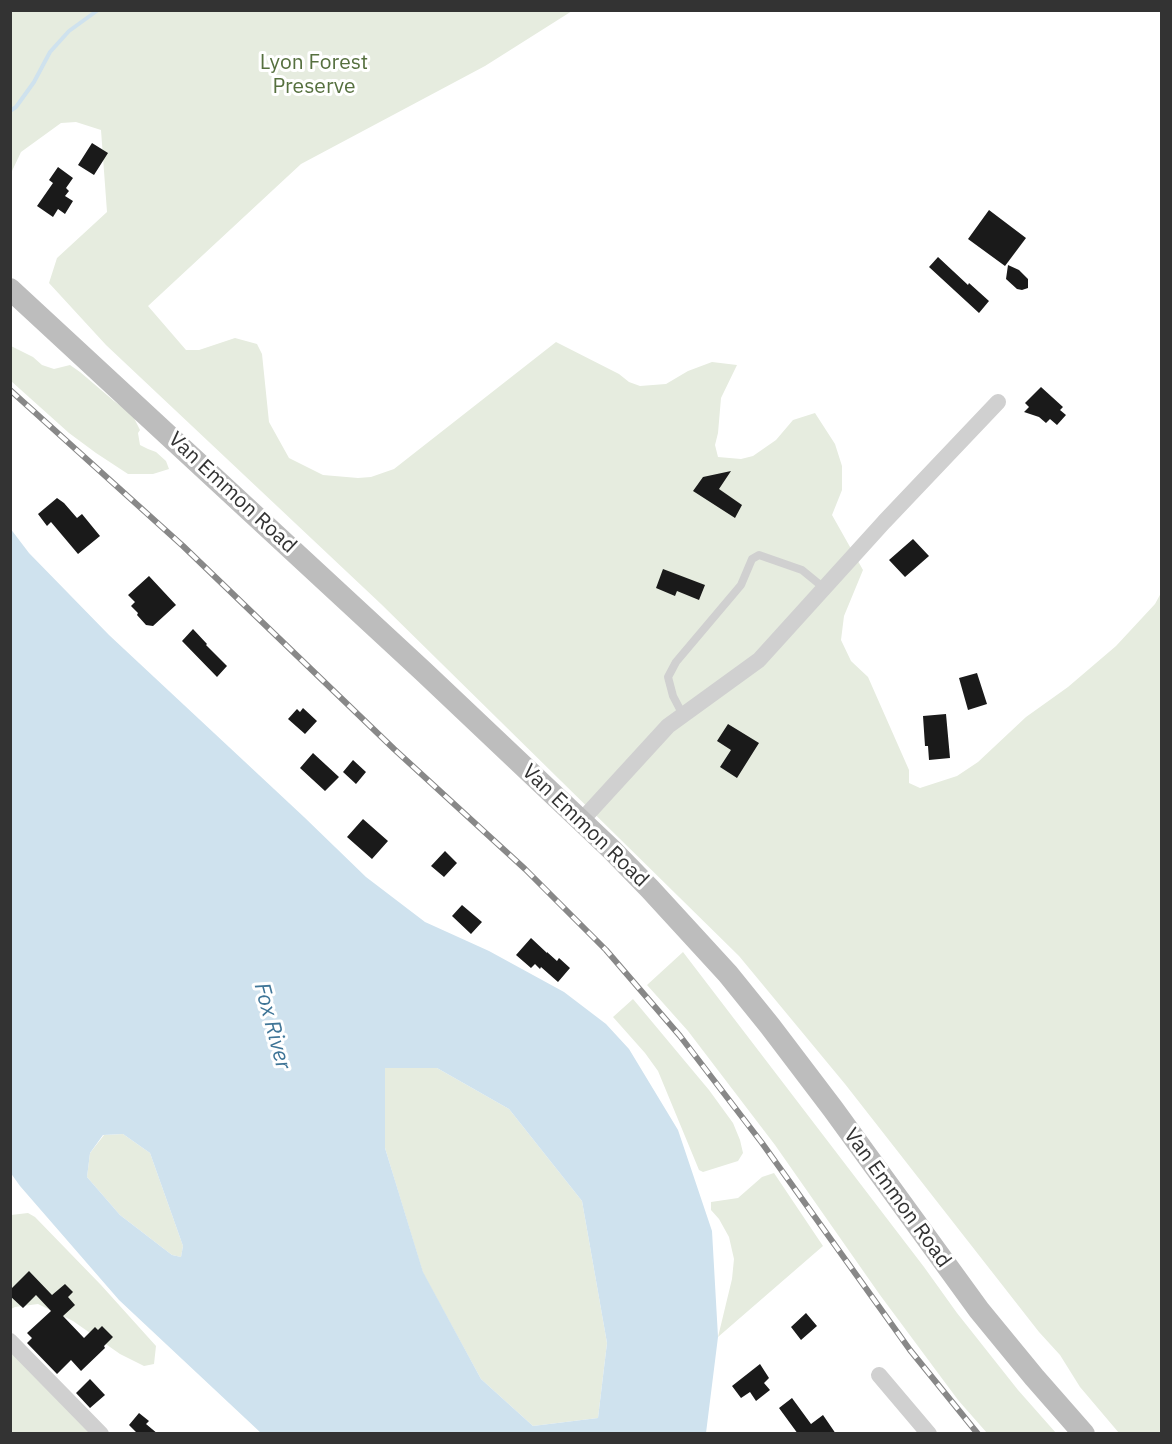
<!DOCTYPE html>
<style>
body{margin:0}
#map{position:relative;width:1172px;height:1444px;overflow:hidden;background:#fff;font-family:"IBM Plex Sans",sans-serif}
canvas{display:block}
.frame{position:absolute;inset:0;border:12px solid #333;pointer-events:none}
</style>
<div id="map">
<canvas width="1172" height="1444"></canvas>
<div class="frame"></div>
</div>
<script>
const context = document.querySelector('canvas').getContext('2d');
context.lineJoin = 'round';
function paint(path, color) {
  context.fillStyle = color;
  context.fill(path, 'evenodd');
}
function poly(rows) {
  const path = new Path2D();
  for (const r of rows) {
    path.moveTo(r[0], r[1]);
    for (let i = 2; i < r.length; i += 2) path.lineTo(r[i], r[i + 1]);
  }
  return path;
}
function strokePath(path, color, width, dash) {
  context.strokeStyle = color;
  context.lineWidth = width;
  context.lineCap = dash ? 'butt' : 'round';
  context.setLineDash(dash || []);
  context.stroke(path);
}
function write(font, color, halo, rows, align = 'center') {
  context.font = font + ' "IBM Plex Sans",sans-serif';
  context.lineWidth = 6;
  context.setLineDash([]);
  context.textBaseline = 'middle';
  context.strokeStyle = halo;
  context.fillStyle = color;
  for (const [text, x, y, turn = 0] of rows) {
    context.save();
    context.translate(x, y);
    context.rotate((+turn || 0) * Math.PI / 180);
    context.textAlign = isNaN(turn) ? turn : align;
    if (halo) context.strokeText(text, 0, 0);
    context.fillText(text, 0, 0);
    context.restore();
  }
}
const green = poly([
 [10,11,572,11,485,66,301,164,148,306,186,350,199,350,235,338,257,344,262,354,269,422,289,458,323,475,358,478,371,477,394,469,556,342,619,374,629,382,640,386,666,384,688,371,712,362,737,365,721,398,718,433,715,445,718,457,741,459,753,456,776,440,793,420,815,413,835,444,842,466,842,490,832,515,863,570,844,616,841,640,851,661,868,677,909,770,909,783,920,788,957,776,978,762,1026,717,1068,687,1116,646,1155,604,1161,593,1161,1433,1119,1433,1080,1387,1060,1355,1039,1332,845,1084,739,956,381,604,106,345,49,283,57,258,107,212,101,130,76,122,61,123,21,152,12,171,11,186],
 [11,346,33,357,42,365,54,369,70,365,80,372,114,401,132,414,140,430,138,433,140,445,148,449,156,452,166,461,169,469,153,474,128,474,96,453,69,433,11,381],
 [683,952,924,1267,957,1313,1018,1390,1056,1433,987,1433,958,1400,880,1295,775,1145,688,1031,647,985],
 [633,999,709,1090,733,1123,740,1140,743,1153,738,1161,703,1172,699,1170,658,1071,645,1053,613,1017],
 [384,1068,437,1068,509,1109,582,1201,607,1343,598,1418,533,1426,481,1379,423,1273,385,1148],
 [123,1134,150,1153,183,1246,181,1257,172,1255,120,1215,87,1177,90,1153,104,1135],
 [774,1173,823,1246,718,1337,732,1279,734,1259,729,1237,719,1219,711,1210,711,1202,738,1198,762,1177],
 [28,1213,35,1217,101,1285,156,1346,154,1364,144,1366,120,1354,73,1321,38,1304,15,1307,11,1309,11,1215],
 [10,1350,95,1433,11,1433]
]);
const water = poly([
 [10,528,29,553,109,635,304,817,366,877,425,922,489,951,564,992,606,1024,629,1049,678,1130,712,1231,718,1337,706,1433,261,1433,119,1300,20,1186,10,1172],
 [385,1068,437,1068,509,1109,582,1201,607,1343,598,1418,533,1426,481,1379,423,1272,385,1148],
 [123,1134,150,1153,183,1246,181,1257,172,1255,120,1215,87,1177,90,1153,103,1135]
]);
const stream = poly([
 [10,111,16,107,34,82,50,52,69,31,98,10]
]);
const building = poly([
 [92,143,108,153,94,175,78,165],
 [58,167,73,178,66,188,69,191,65,196,73,201,65,214,58,209,53,217,37,206,53,183,49,180],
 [989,210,1026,238,1005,266,968,239],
 [938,257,968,285,969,283,989,301,979,313,929,267],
 [1008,265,1019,270,1028,279,1028,288,1022,290,1017,289,1006,279],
 [1041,387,1063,407,1060,410,1066,415,1057,425,1050,419,1046,423,1039,417,1024,412,1029,407,1025,403],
 [731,471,719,489,742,505,735,518,693,491,703,477],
 [57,498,64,503,77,518,82,514,100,536,78,554,51,522,47,526,38,514],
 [913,539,929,556,905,577,889,560],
 [663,569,705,585,699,600,677,591,675,596,656,588],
 [149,576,176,605,153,626,146,625,137,615,138,613,131,606,135,602,128,595],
 [193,629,207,644,206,645,227,666,217,677,182,641],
 [977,673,987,704,968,710,959,678],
 [303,708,317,721,305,734,288,719,297,709,300,712],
 [946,714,950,758,929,760,928,746,925,746,923,716],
 [728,724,759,743,737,778,720,767,731,750,717,741],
 [313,753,339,777,325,791,300,768],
 [353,760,366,772,356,784,343,772],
 [363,819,388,841,372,859,347,837],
 [445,851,457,863,444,877,431,866],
 [462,905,482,922,471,934,452,916],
 [531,938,547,953,547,952,557,961,559,958,570,968,558,982,541,967,540,969,535,964,531,968,516,955],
 [29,1271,52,1295,65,1284,73,1292,68,1297,75,1305,63,1316,84,1338,95,1327,98,1330,102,1326,113,1337,104,1346,105,1348,81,1371,71,1360,57,1374,27,1343,32,1338,27,1333,51,1311,36,1295,23,1308,10,1296,10,1290],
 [806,1313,817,1326,801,1340,791,1327],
 [760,1364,769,1378,764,1383,770,1390,756,1401,750,1392,741,1398,732,1386],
 [90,1379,105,1395,90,1408,76,1393],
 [792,1398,811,1424,823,1415,836,1434,798,1434,779,1408],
 [139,1413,149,1421,146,1424,158,1434,138,1434,129,1425]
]);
const lane = poly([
 [683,715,673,696,668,677,676,662,741,585,752,559,759,555,802,570,824,588]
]);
const street = poly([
 [581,821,668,726,759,660,884,522,998,402],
 [10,1341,101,1434],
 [879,1375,929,1434]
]);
const secondary = poly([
 [10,289,424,672,612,850,650,889,728,974,770,1026,833,1109,979,1310,1034,1377,1084,1434]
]);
const rail = poly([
 [10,390,183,546,394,749,525,869,606,950,680,1036,762,1143,910,1350,978,1434]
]);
const parkNames = [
 ["Lyon Forest",314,63],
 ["Preserve",314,87]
];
const streetNames = [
 ["Van Emmon Road",232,493,43],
 ["Van Emmon Road",585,826,44],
 ["Van Emmon Road",897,1198,54]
];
const waterNames = [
 ["Fox River",272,1026,75]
];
paint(green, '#e6ecdf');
paint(water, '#cfe2ee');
strokePath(stream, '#cfe2ee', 4);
paint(building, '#1a1a1a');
strokePath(lane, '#d0d0d0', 8);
strokePath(street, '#d0d0d0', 16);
strokePath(secondary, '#bdbdbd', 22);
strokePath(rail, '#888', 6);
strokePath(rail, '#fff', 4, [11]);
write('21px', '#56703f', '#fff', parkNames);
write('21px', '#333', '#fff', streetNames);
write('italic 22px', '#3f7597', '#fff', waterNames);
</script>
